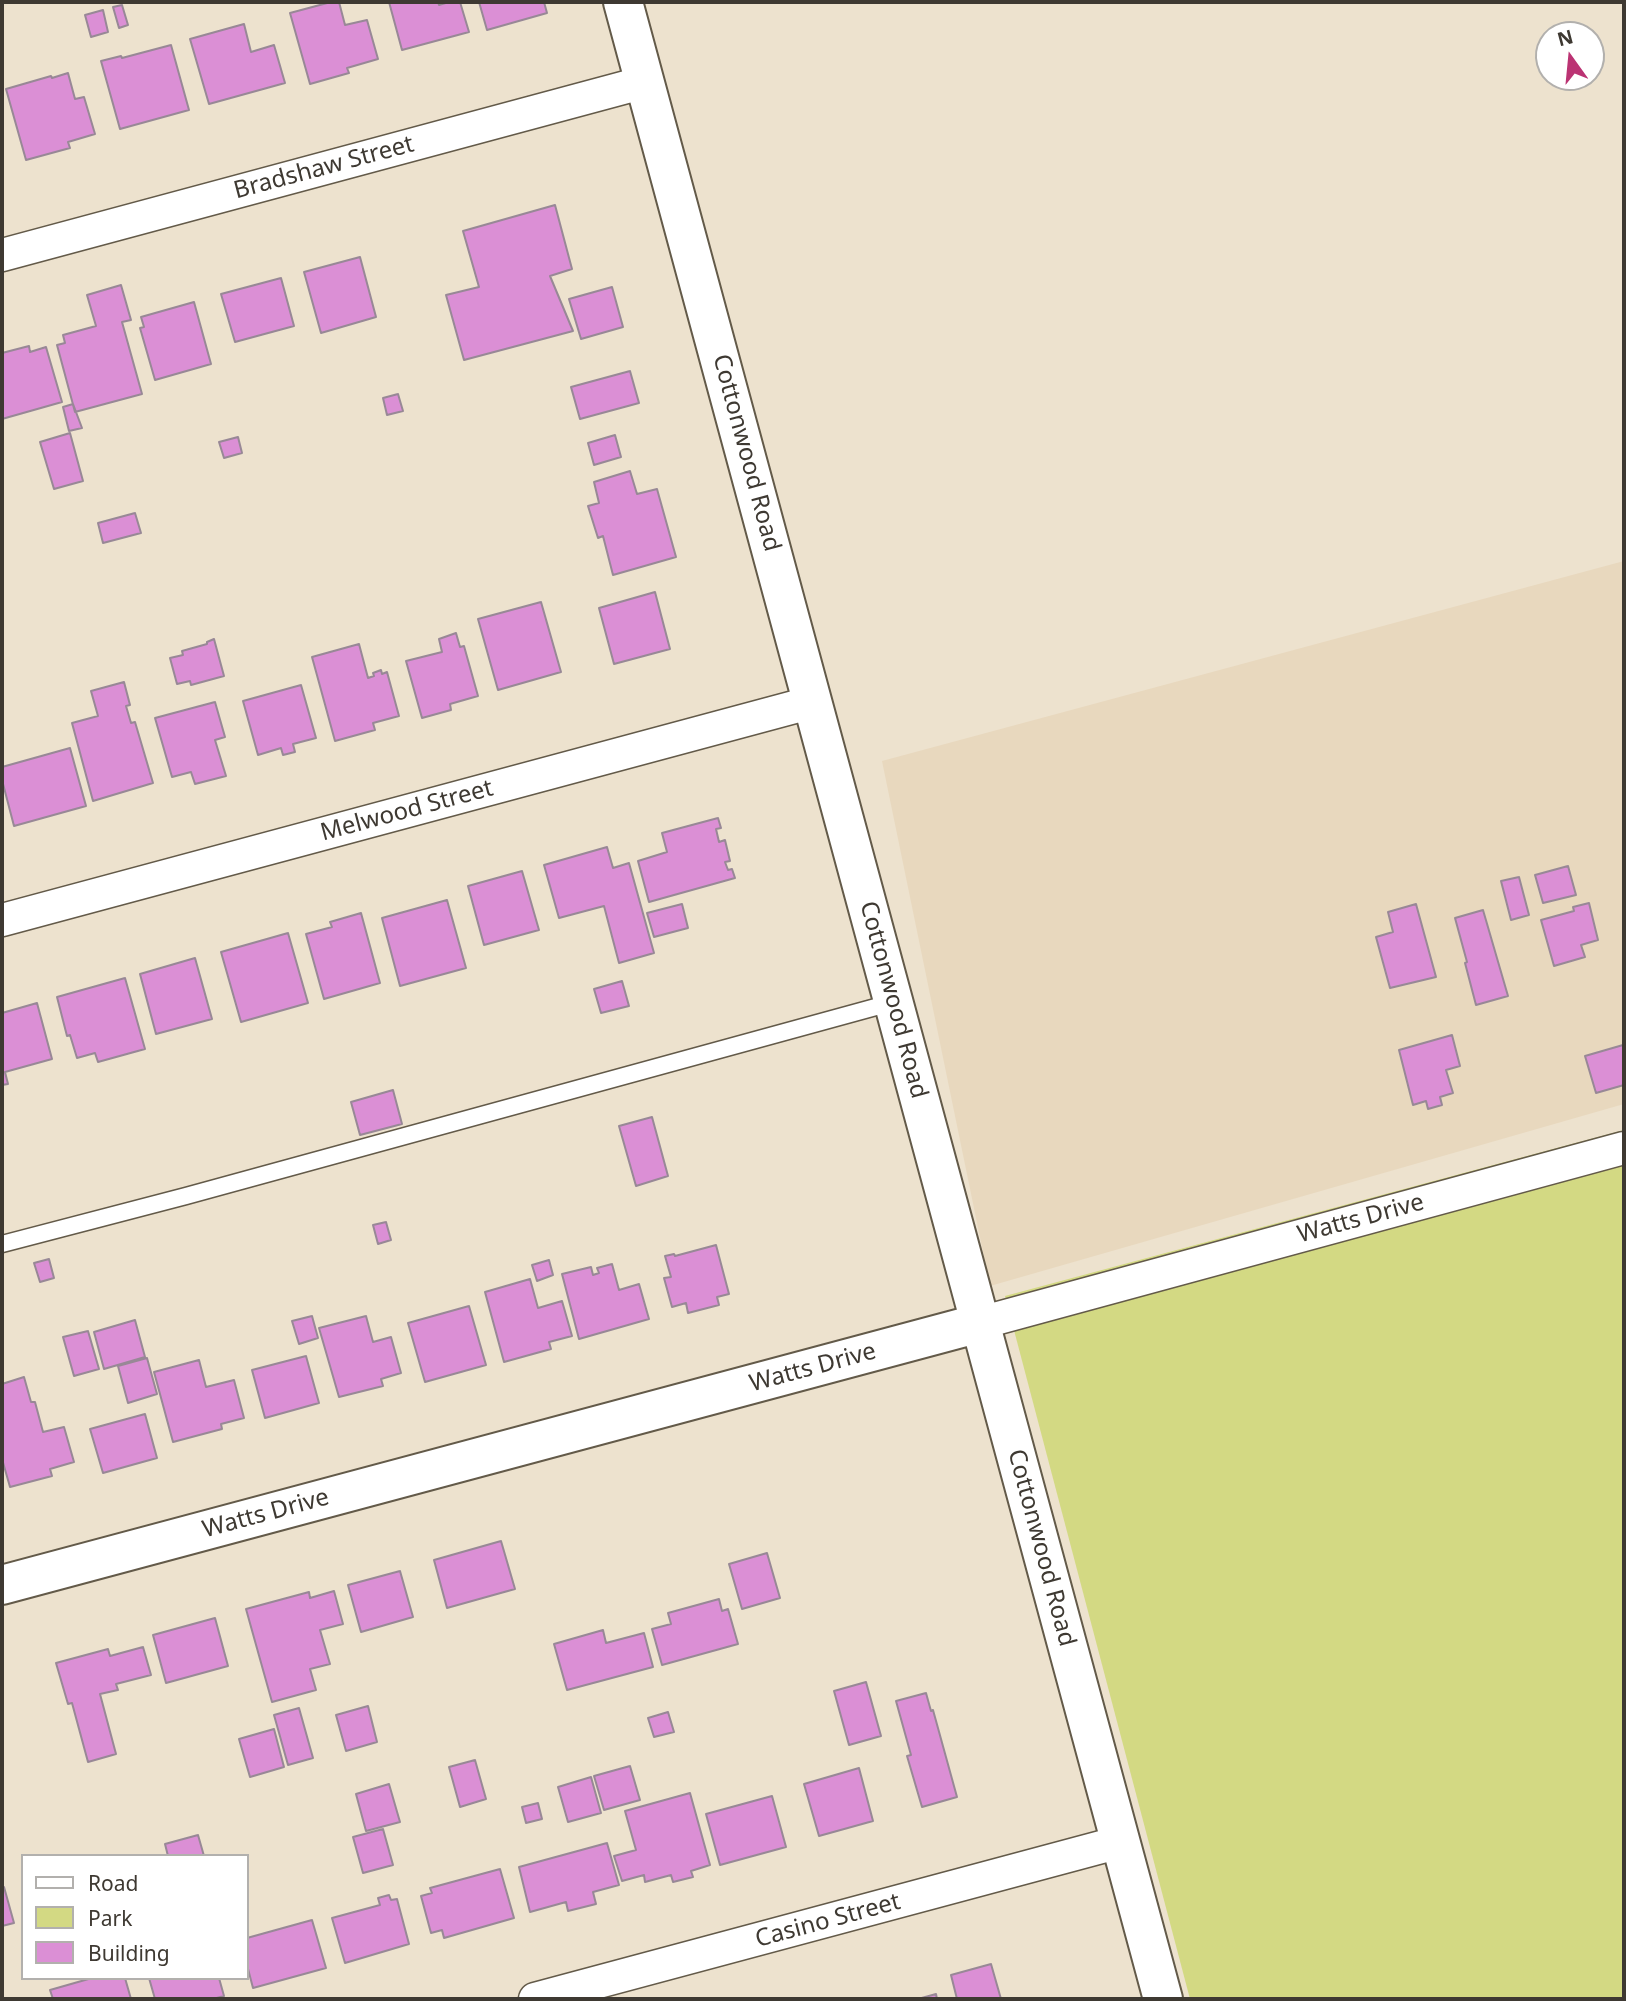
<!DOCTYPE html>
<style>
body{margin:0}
#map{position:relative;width:1626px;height:2001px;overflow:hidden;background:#ede2ce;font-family:"Noto Sans",sans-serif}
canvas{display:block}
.frame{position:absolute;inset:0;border:4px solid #3e3932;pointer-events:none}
.legend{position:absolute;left:21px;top:1854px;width:228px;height:126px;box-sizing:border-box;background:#fff;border:2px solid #b2b0ad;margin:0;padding:9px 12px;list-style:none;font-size:21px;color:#3e3932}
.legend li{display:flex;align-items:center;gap:14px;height:35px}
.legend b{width:35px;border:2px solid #b2b0ad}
.north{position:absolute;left:1535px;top:21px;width:70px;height:70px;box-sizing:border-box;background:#fff;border:2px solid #b2b0ad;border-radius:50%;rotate:345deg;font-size:19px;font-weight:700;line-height:28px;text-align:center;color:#3e3932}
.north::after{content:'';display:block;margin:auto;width:24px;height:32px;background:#bb3373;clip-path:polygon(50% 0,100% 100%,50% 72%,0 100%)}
</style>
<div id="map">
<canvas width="1626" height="2001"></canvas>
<div class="frame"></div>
<ul class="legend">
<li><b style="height:9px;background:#fff"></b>Road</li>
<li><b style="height:19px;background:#d3d983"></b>Park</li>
<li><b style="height:19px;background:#db8fd5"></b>Building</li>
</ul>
<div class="north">N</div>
</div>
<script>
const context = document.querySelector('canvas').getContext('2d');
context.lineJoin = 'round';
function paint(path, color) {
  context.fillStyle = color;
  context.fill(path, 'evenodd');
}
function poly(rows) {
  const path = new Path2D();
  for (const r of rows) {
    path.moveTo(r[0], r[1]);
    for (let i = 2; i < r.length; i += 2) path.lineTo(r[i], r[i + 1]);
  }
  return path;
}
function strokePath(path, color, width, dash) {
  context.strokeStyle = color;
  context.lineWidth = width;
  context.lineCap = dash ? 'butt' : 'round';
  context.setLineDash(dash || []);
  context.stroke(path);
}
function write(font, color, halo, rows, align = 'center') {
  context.font = font + ' "Noto Sans",sans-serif';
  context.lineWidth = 5;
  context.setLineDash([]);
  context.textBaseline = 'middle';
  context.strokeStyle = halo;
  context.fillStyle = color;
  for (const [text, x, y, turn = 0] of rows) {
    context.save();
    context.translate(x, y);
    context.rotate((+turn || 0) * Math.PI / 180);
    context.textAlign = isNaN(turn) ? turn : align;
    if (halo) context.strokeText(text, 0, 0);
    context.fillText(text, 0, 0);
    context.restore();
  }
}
const built = poly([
 [1624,561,1624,1104,990,1286,882,761]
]);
const green = poly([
 [1624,1130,1624,1999,1190,1999,1005,1296]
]);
const building = poly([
 [331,2,339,2,345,25,367,20,378,59,347,68,349,73,310,84,290,13,331,2],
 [389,2,438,2,439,5,449,2,460,2,469,32,402,50,389,2],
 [479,2,544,2,547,13,487,30,479,2],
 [122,5,128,25,119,28,113,7,122,5],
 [103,10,108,32,91,37,85,15,103,10],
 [244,24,251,52,274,45,285,83,209,104,190,39,244,24],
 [171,45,189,110,120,129,101,61,121,56,122,58,171,45],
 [68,73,75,99,84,97,95,134,68,142,70,148,26,160,6,89,51,76,52,78,68,73],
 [555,205,572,269,550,276,573,331,464,360,446,295,479,287,463,231,555,205],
 [360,257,376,317,321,333,304,272,360,257],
 [281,278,294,326,235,342,221,294,281,278],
 [121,285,131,320,122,322,142,394,75,412,57,345,65,343,63,335,96,326,87,295,121,285],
 [612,287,623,327,581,339,569,299,612,287],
 [194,302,211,364,155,380,140,328,144,327,141,317,194,302],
 [29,346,30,352,46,347,62,402,2,419,2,353,29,346],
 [630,371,639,403,580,419,571,387,630,371],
 [398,394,403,411,387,415,383,398,398,394],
 [73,404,82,428,69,431,63,407,73,404],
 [70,433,83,481,54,489,40,442,70,433],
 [615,435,621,457,594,465,588,443,615,435],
 [238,437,242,453,224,458,219,442,238,437],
 [630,471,637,494,657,489,676,557,613,575,603,536,598,538,588,506,599,503,594,482,630,471],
 [135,513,141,533,103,543,98,523,135,513],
 [655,592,670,649,614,664,599,608,655,592],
 [541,602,561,672,498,690,478,619,541,602],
 [456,633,460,647,464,646,478,696,450,704,451,710,422,718,406,661,442,652,439,639,456,633],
 [214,639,224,676,191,685,190,681,177,684,170,658,183,655,182,651,207,644,207,642,214,639],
 [359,644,368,678,374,676,373,673,381,670,382,674,387,672,399,716,373,723,375,730,335,741,312,657,359,644],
 [124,682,130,705,126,706,131,723,135,722,153,783,93,801,72,723,98,716,91,691,124,682],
 [301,685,316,738,293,744,295,752,283,755,281,748,258,755,243,701,301,685],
 [215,702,225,737,215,740,226,776,195,784,191,772,172,777,155,718,215,702],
 [70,748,86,806,14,826,2,780,2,767,70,748],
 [718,818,721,828,716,829,719,842,725,840,730,861,725,862,728,870,732,869,735,878,649,902,638,861,667,852,662,833,718,818],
 [607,847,613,868,629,863,654,953,619,963,604,906,559,918,544,865,607,847],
 [1568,866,1576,895,1543,903,1535,875,1568,866],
 [522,871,539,930,484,945,468,886,522,871],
 [1519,877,1529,915,1511,920,1501,881,1519,877],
 [447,900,466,968,400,986,382,918,447,900],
 [1589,903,1598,940,1581,945,1585,957,1554,966,1541,920,1574,911,1573,907,1589,903],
 [682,904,688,928,654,937,647,913,682,904],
 [1416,904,1436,977,1390,988,1376,937,1393,932,1388,912,1416,904],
 [1483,910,1508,996,1476,1005,1465,963,1467,962,1455,918,1483,910],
 [361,913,380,983,324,999,306,934,332,927,330,922,361,913],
 [288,933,308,1003,241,1022,221,952,288,933],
 [195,958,212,1019,156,1034,140,974,195,958],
 [125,978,145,1049,98,1062,95,1053,77,1058,70,1035,67,1036,57,997,125,978],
 [622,981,629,1006,601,1013,594,989,622,981],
 [37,1003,52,1059,5,1072,8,1084,2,1085,2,1013,37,1003],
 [1452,1035,1460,1066,1446,1070,1453,1093,1440,1097,1442,1105,1428,1109,1426,1101,1413,1105,1399,1050,1452,1035],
 [1623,1045,1624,1051,1624,1085,1596,1093,1585,1056,1623,1045],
 [393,1090,402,1124,360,1135,351,1102,393,1090],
 [652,1117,668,1176,636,1186,619,1126,652,1117],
 [386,1222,391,1240,378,1244,373,1225,386,1222],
 [716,1245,729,1294,717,1297,719,1305,688,1313,686,1303,672,1307,664,1278,671,1277,665,1256,674,1254,675,1256,716,1245],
 [49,1259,54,1278,40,1282,34,1263,49,1259],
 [549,1260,553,1275,537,1281,532,1265,549,1260],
 [612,1264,619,1290,639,1284,649,1319,579,1339,562,1274,591,1267,593,1275,599,1273,597,1268,612,1264],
 [530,1279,538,1308,562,1301,572,1336,549,1342,551,1349,504,1362,485,1292,530,1279],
 [469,1306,486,1365,425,1382,408,1323,469,1306],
 [312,1316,318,1338,299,1344,292,1321,312,1316],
 [366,1316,373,1342,391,1337,401,1373,381,1379,383,1386,339,1397,319,1328,366,1316],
 [135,1320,145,1357,104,1369,94,1332,135,1320],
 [88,1331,99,1369,74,1376,63,1337,88,1331],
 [306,1356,319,1403,265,1418,252,1370,306,1356],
 [147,1358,157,1394,128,1403,118,1366,147,1358],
 [199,1360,206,1387,234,1380,244,1418,221,1424,222,1429,173,1442,154,1372,199,1360],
 [24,1377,31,1402,35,1402,43,1432,64,1427,74,1462,50,1469,52,1476,10,1487,2,1459,2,1384,24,1377],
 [145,1414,157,1458,103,1473,90,1429,145,1414],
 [501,1541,515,1589,447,1608,434,1560,501,1541],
 [767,1553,780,1598,742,1609,729,1564,767,1553],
 [400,1571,413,1617,361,1632,348,1585,400,1571],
 [334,1591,343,1624,320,1630,330,1664,310,1669,316,1690,272,1702,246,1609,309,1592,310,1598,334,1591],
 [719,1599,722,1611,728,1609,738,1644,662,1665,652,1629,671,1624,668,1613,719,1599],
 [215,1618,228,1666,166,1683,153,1635,215,1618],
 [603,1630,606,1643,644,1633,653,1667,567,1690,554,1644,603,1630],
 [143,1647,151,1675,116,1684,118,1690,100,1694,116,1754,88,1762,72,1703,68,1704,56,1663,108,1649,110,1656,143,1647],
 [866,1682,881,1736,849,1745,834,1691,866,1682],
 [926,1693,931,1711,933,1710,957,1797,922,1807,907,1756,911,1755,896,1701,926,1693],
 [368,1706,377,1742,346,1751,336,1715,368,1706],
 [299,1708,313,1758,288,1765,274,1715,299,1708],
 [668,1712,674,1732,654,1737,648,1718,668,1712],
 [274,1729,284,1767,250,1777,239,1739,274,1729],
 [475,1760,486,1799,460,1807,449,1767,475,1760],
 [630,1766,640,1800,604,1810,594,1776,630,1766],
 [859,1768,873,1821,819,1836,804,1784,859,1768],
 [591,1777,601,1813,568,1822,558,1787,591,1777],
 [389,1784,400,1822,366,1831,356,1794,389,1784],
 [690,1793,710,1865,691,1871,693,1877,673,1882,671,1875,645,1882,644,1875,622,1881,614,1856,636,1850,625,1811,690,1793],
 [772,1796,786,1847,720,1865,706,1814,772,1796],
 [538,1803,542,1819,526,1823,522,1807,538,1803],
 [383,1829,393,1865,363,1873,353,1837,383,1829],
 [198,1835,204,1856,168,1856,165,1844,198,1835],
 [607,1843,619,1885,593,1892,596,1904,568,1911,566,1902,530,1912,519,1867,607,1843],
 [500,1869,514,1918,444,1938,442,1930,431,1933,421,1896,432,1893,430,1888,500,1869],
 [2,1887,4,1887,14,1923,2,1926,2,1887],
 [389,1895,391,1900,397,1899,409,1944,345,1963,332,1918,380,1905,378,1898,389,1895],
 [312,1920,326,1968,253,1988,247,1965,247,1938,312,1920],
 [991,1964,1001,1999,957,1999,951,1975,991,1964],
 [92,1978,125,1978,131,1999,53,1999,50,1990,92,1978],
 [149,1978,219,1978,224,1996,213,1999,155,1999,149,1978],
 [936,1994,937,1999,918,1999,936,1994]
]);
const lane = poly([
 [2,1244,186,1196,894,1002]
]);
const street = poly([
 [2,255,645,82],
 [2,920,813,702],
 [980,1323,1624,1148],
 [535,1999,1120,1842]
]);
const secondary = poly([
 [623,2,1163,1999],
 [2,1585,980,1323]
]);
const streetNames = [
 ["Bradshaw Street",324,168,-15],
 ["Cottonwood Road",746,453,75],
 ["Melwood Street",407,811,-15],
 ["Cottonwood Road",893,1000,75],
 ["Watts Drive",1361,1219,-15],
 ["Watts Drive",813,1368,-15],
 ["Watts Drive",266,1514,-15],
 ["Cottonwood Road",1041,1548,75],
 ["Casino Street",828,1921,-15]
];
paint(built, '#e8d8be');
paint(green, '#d3d983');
paint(building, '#db8fd5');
strokePath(building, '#988896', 2);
strokePath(lane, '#635a49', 19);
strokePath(street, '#635a49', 35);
strokePath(secondary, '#635a49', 42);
strokePath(lane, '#fff', 16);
strokePath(street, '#fff', 32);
strokePath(secondary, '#fff', 38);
write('24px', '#3e3932', '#fff', streetNames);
</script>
